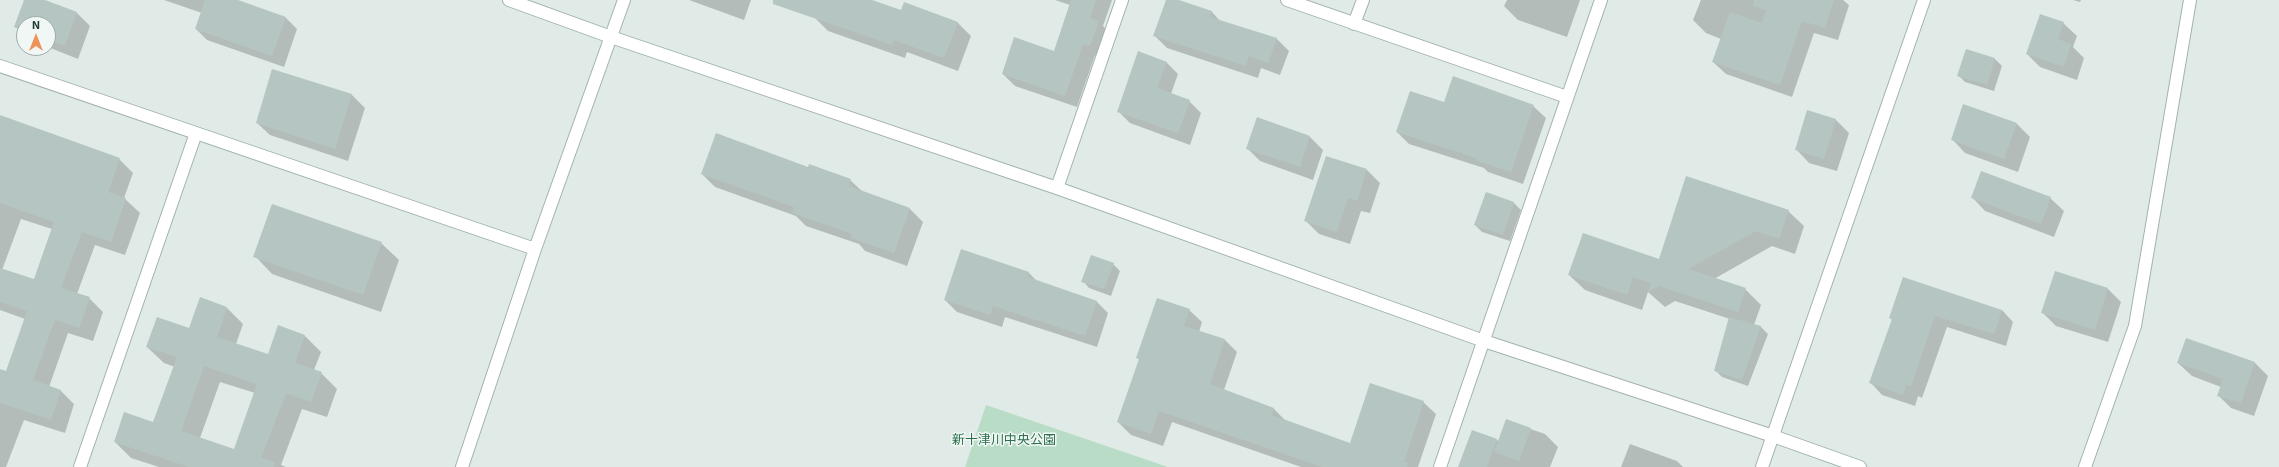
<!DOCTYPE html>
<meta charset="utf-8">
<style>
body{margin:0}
#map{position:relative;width:2279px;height:467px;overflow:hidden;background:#e0ebe7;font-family:"Exo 2",sans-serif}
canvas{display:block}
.north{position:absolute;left:16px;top:16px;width:40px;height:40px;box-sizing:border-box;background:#f0f7f5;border:1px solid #9daca9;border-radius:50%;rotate:0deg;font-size:11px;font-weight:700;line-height:16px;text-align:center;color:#213b37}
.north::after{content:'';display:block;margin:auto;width:14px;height:18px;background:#ee925a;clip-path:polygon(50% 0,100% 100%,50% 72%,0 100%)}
</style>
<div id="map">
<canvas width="2279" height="467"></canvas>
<div class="north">N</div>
</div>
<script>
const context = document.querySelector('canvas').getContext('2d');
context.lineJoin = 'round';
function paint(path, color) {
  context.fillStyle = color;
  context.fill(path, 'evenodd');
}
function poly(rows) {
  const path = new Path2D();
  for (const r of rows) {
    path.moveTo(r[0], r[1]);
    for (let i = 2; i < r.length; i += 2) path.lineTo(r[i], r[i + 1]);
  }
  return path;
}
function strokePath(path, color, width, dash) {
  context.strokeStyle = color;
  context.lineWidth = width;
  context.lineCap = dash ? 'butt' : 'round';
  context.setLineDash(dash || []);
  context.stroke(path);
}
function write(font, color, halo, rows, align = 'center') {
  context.font = font + ' "Exo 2","Noto Sans JP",sans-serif';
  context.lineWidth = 3;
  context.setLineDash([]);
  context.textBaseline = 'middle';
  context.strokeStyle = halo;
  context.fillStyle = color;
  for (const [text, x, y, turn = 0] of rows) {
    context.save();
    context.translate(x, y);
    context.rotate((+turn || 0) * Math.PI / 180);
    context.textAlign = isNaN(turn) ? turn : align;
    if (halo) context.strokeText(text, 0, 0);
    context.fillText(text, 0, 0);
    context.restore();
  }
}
const green = poly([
 [986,405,1168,467,965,467]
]);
const shadow = poly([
 [25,0,42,0,77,13,90,26,78,59,48,47,48,24,24,24,24,35,15,26],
 [164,0,235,0,286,18,297,29,284,67,207,40,196,29,202,13],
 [689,0,751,0,744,20],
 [821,0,869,0,902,12,958,23,971,36,958,71,907,52,905,58,828,31,815,18],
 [1055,0,1112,0,1103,26,1110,34,1102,58,1095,55,1077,107,1015,86,1003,74,1054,52,1070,5],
 [1167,0,1175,0,1212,12,1221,22,1277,39,1289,51,1280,75,1261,68,1258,78,1167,48,1155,36],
 [1507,0,1580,0,1567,37,1518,20,1504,6],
 [1701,0,1843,0,1849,5,1838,40,1814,33,1792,97,1726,74,1713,62,1721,39,1706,33,1693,20],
 [2073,0,2081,0,2080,2],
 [2063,23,2077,36,2073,47,2084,58,2077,80,2040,67,2027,54],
 [1966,50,1995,59,2002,66,1994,91,1965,82,1958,75],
 [1166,62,1178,74,1171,94,1189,101,1201,113,1190,145,1130,123,1118,111],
 [272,70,352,95,365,108,348,161,270,135,257,123],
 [1445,103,1533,106,1546,118,1523,184,1488,172,1484,168,1409,144,1397,132],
 [1964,106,2017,124,2030,137,2018,172,1965,153,1952,139],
 [1808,111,1836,120,1849,133,1837,171,1809,163,1796,149],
 [0,116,119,159,133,173,124,198,140,213,125,255,95,245,77,294,89,298,103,312,93,341,68,333,49,387,61,391,74,404,65,433,24,420,6,467,0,467,0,370,6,373,25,319,0,310],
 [21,219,52,229,34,280,2,270],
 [1257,118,1310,137,1323,150,1313,180,1260,161,1247,148],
 [1326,157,1367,170,1380,183,1370,213,1361,211,1350,244,1319,234,1306,221],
 [809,168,850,180,863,192,910,209,923,222,907,266,865,251,859,244,806,226,796,216,715,187,702,174],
 [1486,193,1514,203,1521,210,1510,241,1482,232,1475,225],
 [1972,197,2050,198,2064,211,2054,237,1985,211],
 [1788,211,1804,226,1795,254,1772,246,1714,279,1745,289,1761,305,1754,325,1761,327,1768,334,1748,386,1722,377,1715,370,1730,319,1675,301,1665,307,1648,292,1642,310,1585,290,1569,275,1660,260],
 [381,243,399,260,381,312,272,274,255,256],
 [962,251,1029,273,1037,281,1096,301,1108,313,1097,347,1005,317,1002,327,957,312,945,300],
 [1113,264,1120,271,1111,296,1089,288,1083,281],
 [2108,289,2121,302,2108,342,2056,326,2042,312],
 [201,298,227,308,243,324,236,344,268,355,305,336,321,352,314,370,321,373,337,389,327,417,302,409,281,465,286,467,159,467,131,458,115,442,154,423,175,367,164,363,147,347,190,329],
 [220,382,255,393,235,450,200,438],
 [1189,310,1202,322,1199,332,1224,339,1237,352,1224,390,1274,409,1287,422,1351,444,1423,402,1436,414,1418,467,1301,467,1172,422,1163,446,1131,435,1118,422,1140,360,1137,358],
 [2002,310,2013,322,2006,346,1947,327,1922,398,1918,396,1915,406,1882,395,1871,383,1892,320,1890,318],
 [2178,363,2255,363,2268,376,2254,416,2231,408,2218,395,2221,387,2192,376],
 [1507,421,1545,434,1558,447,1550,467,1468,467,1473,431,1499,441],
 [1630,444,1677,461,1683,467,1621,467]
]);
const building = poly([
 [24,0,45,0,77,12,65,46,48,40,48,24,24,24,24,31,14,27],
 [205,0,238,0,286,17,272,56,195,29],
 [773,0,872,0,901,10,904,2,958,22,944,58,894,40,892,45,773,4],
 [1071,0,1096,0,1090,18,1099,21,1090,46,1083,44,1065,96,1002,74,1014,37,1054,51],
 [1166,0,1179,0,1212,11,1210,17,1277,38,1268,63,1249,56,1246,66,1153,36],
 [1754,0,1834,0,1825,28,1802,21,1780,85,1712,62,1730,12,1762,23,1766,10,1753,6],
 [2040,14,2064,22,2058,39,2071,44,2064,67,2026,54],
 [1966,49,1995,58,1987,85,1957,76],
 [1138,51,1167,62,1157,88,1190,100,1178,133,1117,112],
 [272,69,352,94,335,149,256,123],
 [1453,76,1534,105,1511,172,1475,160,1476,158,1396,132,1410,91,1444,102],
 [1963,104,2017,123,2004,159,1951,140],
 [1807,110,1836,119,1824,159,1795,150],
 [0,115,120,158,108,192,126,198,111,242,82,232,61,288,90,297,79,328,55,320,33,380,61,390,51,420,0,403,0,369,6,371,27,311,0,302,0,268,34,279,54,222,0,203],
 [1257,117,1310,136,1300,167,1246,149],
 [716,133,808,167,809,164,851,179,849,186,910,208,894,253,851,238,852,234,792,213,794,207,701,174],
 [1326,156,1367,169,1357,201,1348,198,1337,232,1304,221],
 [1981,171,2051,197,2041,224,1971,198],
 [1686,176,1789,210,1779,239,1756,231,1688,269,1746,288,1738,312,1659,286,1648,292,1651,283,1633,277,1627,295,1568,275,1583,233,1659,259],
 [1486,192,1514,202,1503,235,1474,225],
 [272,204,382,242,363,295,253,257],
 [961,249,1029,272,1028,277,1097,301,1085,336,993,306,990,315,944,300],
 [1091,255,1114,263,1104,289,1081,282],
 [2055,271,2108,288,2095,330,2041,313],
 [1903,277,2002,310,1994,334,1935,316,1911,386,1906,385,1903,395,1869,383,1892,319,1889,318],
 [200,297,227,307,217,337,268,354,278,325,305,335,295,363,322,372,311,402,286,393,261,458,275,462,274,467,189,467,114,442,124,412,153,422,177,357,146,347,157,317,189,328],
 [204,366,257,384,234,449,181,431],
 [1157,298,1190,309,1184,326,1225,339,1210,384,1274,408,1272,415,1350,443,1370,383,1424,401,1404,462,1408,463,1407,467,1322,467,1159,411,1151,434,1117,422,1139,359,1136,358],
 [1729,317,1761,326,1742,380,1714,371],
 [2186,338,2255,362,2241,403,2217,396,2223,379,2177,363],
 [1506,419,1531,428,1519,461,1494,452],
 [1472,430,1497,439,1487,467,1458,467]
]);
const minor = poly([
 [1287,0,1567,97],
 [1354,24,1363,0],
 [0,66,535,249],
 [1057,188,1122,0],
 [1773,436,1860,467],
 [80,467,196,133],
 [462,467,535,249,624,0],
 [1440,467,1601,0],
 [2085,467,2135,326,2190,0]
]);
const tertiary = poly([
 [509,0,611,37,1057,188,1484,341,1773,436],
 [1762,467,1924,0]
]);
const parkNames = [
 ["新十津川中央公園",1004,440]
];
paint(green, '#b9dcc7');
paint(shadow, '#0003');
paint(building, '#b5c5c1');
strokePath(minor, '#a3b3af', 14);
strokePath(tertiary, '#a3b3af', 14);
strokePath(minor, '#fff', 12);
strokePath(tertiary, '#fff', 12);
write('13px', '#2c704f', '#f0f7f5', parkNames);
</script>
